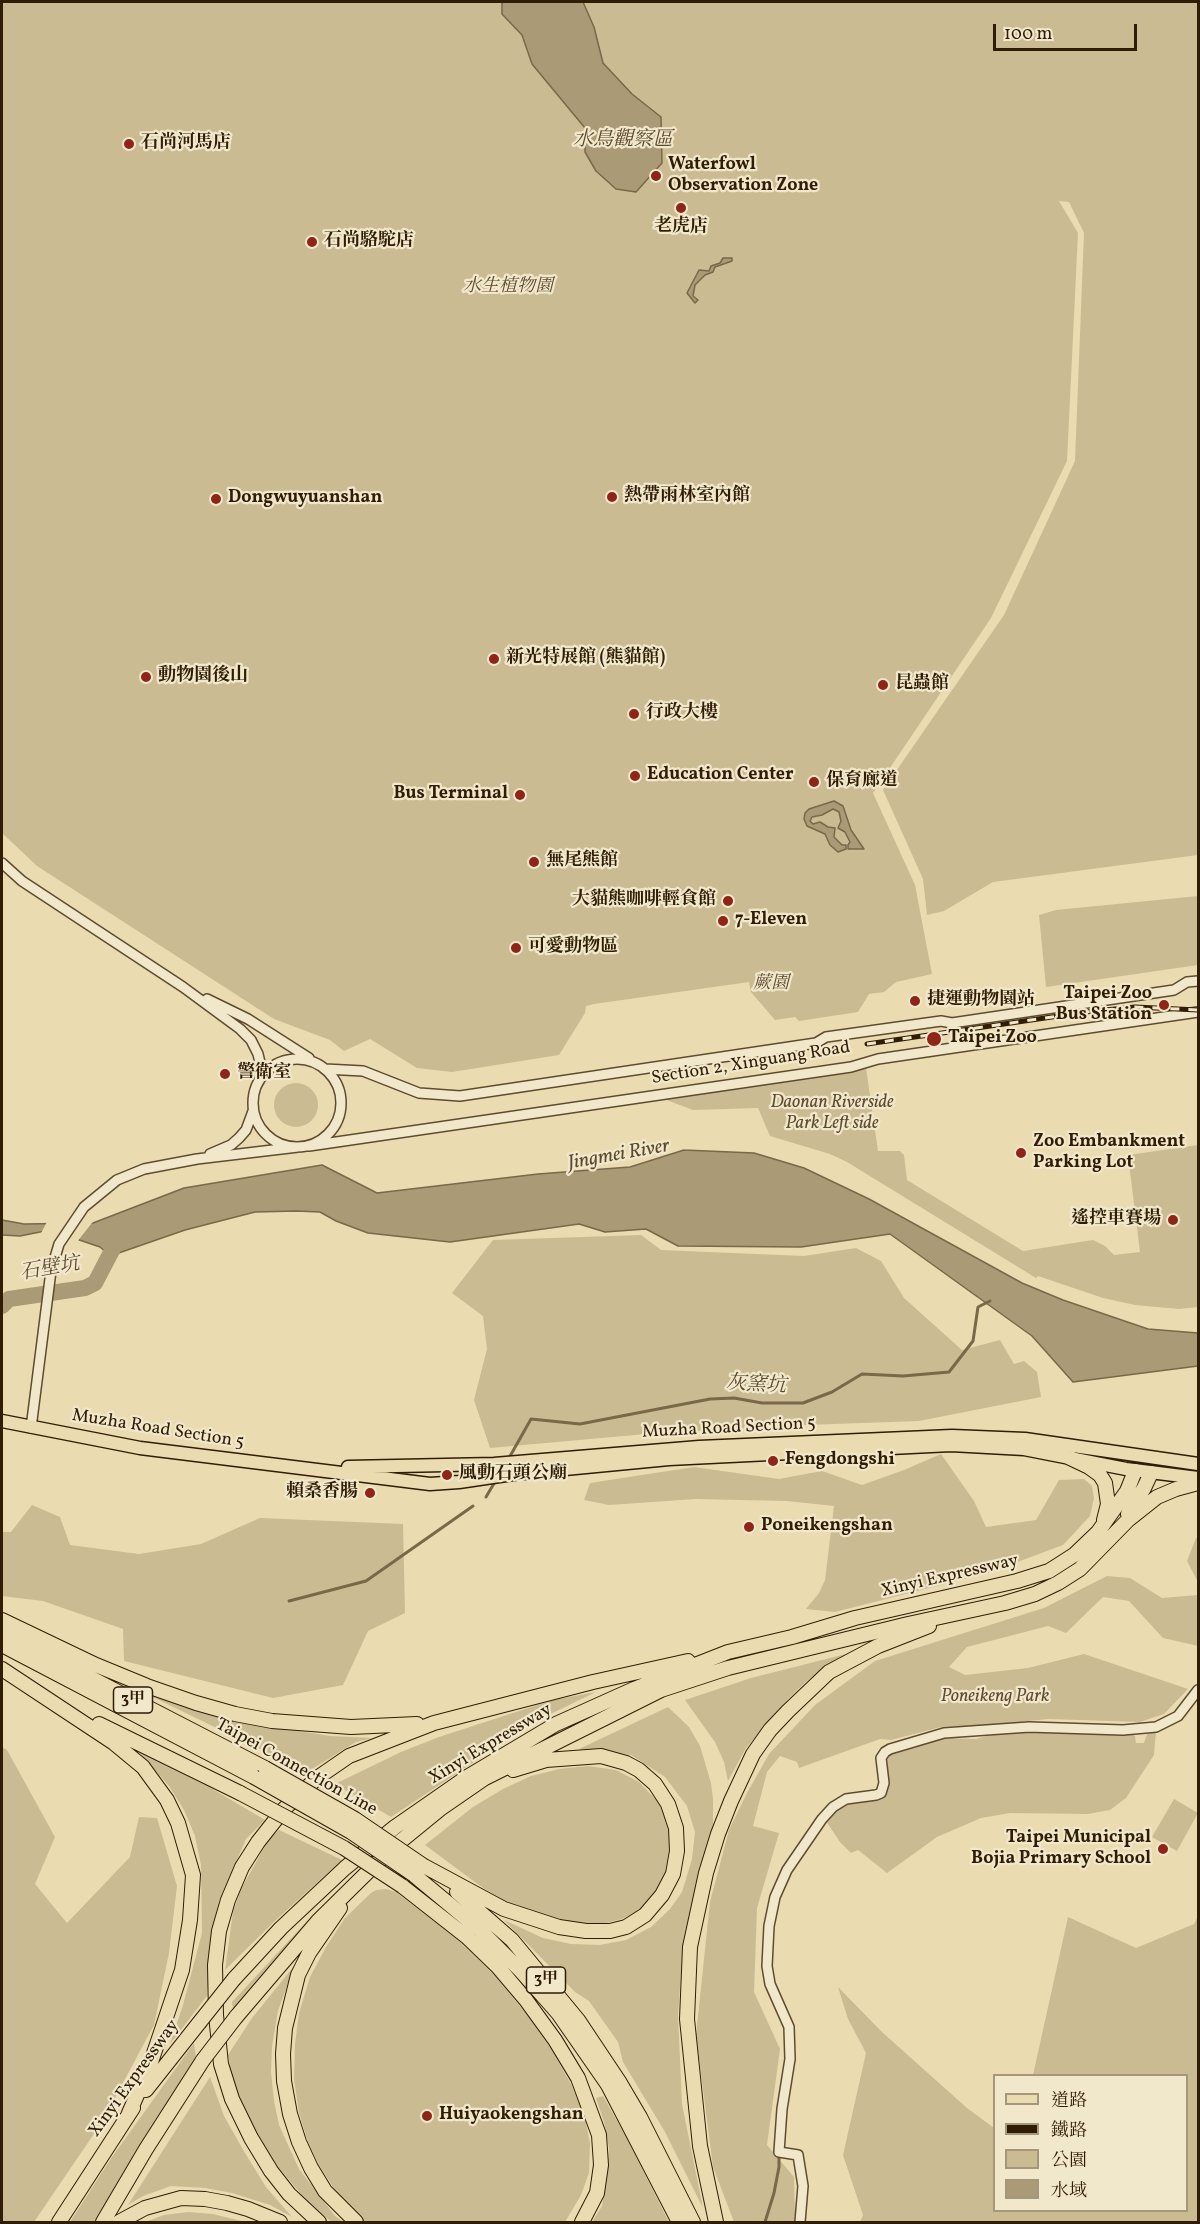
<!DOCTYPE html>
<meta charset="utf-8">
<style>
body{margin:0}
#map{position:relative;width:1200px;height:2224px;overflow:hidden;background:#eadbb0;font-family:Vollkorn,"Noto Serif TC",serif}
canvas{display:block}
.frame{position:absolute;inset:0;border:3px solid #311d05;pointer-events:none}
.legend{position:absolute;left:993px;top:2074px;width:195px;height:138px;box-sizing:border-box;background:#f1e8cc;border:2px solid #a4977c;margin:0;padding:8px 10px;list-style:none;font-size:18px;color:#311d05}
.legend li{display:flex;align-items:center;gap:12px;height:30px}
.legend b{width:30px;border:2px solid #a4977c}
.scale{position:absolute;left:993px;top:24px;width:144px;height:27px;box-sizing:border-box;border:3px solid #311d05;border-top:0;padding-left:8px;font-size:18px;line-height:21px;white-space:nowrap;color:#311d05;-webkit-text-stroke:4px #f1e8cc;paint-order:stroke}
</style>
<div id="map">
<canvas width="1200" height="2224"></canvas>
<div class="frame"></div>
<ul class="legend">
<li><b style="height:8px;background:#eadbb0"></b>道路</li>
<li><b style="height:8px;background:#311d05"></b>鐵路</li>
<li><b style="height:16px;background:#cbbb93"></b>公園</li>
<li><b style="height:16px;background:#ab9a76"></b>水域</li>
</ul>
<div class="scale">100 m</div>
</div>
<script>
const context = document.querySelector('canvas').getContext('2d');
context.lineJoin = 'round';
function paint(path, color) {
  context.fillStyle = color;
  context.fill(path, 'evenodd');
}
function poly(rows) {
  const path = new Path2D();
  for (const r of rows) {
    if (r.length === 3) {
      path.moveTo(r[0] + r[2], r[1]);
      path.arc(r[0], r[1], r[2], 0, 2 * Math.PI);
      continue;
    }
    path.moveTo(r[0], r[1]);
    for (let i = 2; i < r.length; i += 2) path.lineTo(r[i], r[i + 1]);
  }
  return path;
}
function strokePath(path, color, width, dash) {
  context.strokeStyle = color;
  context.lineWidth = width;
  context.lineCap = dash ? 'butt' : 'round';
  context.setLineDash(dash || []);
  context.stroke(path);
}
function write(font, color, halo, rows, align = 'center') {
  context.font = font + ' Vollkorn,"Noto Serif TC",serif';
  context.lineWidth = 4.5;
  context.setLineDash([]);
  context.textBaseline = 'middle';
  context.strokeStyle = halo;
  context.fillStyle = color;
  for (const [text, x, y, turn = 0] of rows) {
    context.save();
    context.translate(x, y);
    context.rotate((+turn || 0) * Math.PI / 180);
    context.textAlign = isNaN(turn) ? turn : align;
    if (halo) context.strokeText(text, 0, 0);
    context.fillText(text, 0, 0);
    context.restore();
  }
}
const green = poly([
 [2,2,1198,2,1198,855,993,882,944,911,927,915,923,879,883,790,1004,615,1075,461,1084,233,1069,202,1059,201,1078,233,1067,461,991,618,873,793,915,885,932,974,896,982,884,992,869,994,858,1012,799,1021,795,1017,775,1020,751,992,749,982,594,1004,586,1006,585,1013,559,1055,452,1072,417,1068,370,1039,344,1051,330,1040,274,1019,37,866,2,833],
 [1198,896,1198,965,1046,987,1039,915,1056,910],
 [866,1068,878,1151,900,1151,904,1155,907,1180,1023,1251,1093,1240,1105,1246,1114,1255,1140,1252,1128,1155,1198,1145,1198,1307,1179,1309,1135,1305,1103,1298,1038,1276,1036,1278,847,1162,830,1154,770,1136,758,1108,693,1110,664,1099],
 [296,1105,22],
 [641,1235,661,1250,804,1256,856,1248,881,1261,904,1298,962,1350,1000,1340,1014,1364,1024,1361,1037,1372,1041,1397,919,1421,777,1426,646,1434,490,1448,474,1400,487,1349,483,1316,452,1293,493,1240],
 [941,1454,974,1501,986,1527,1036,1520,1059,1480,1084,1479,1092,1486,1094,1498,1090,1516,1063,1545,988,1573,835,1612,806,1609,819,1593,825,1580,834,1506,787,1501,696,1499,609,1505,584,1500,590,1483,694,1467,779,1479,822,1471,862,1485,904,1470],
 [32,1505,60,1517,70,1545,139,1554,201,1544,260,1518,403,1524,405,1613,368,1631,343,1685,273,1698,124,1661,123,1629,43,1601,2,1596,2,1532,11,1532],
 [1196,1538,1198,1538,1198,1582,1187,1561],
 [1107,1576,1130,1578,1162,1598,1198,1595,1198,1646,1163,1638,1129,1601,1103,1597,1066,1633,1048,1626,967,1647,949,1667,965,1675,1028,1668,1084,1654,1188,1689,1164,1714,1140,1722,1048,1719,980,1726,941,1727,891,1740,880,1739,799,1768,797,1762,780,1756,767,1772,753,1826,779,1833,757,1908,754,1992,780,2049,767,2145,794,2177,795,2216,794,2222,734,2222,713,2167,696,2035,710,1902,729,1830,747,1793,769,1754,815,1705,875,1661,1044,1608],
 [846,1654,808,1680,788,1699,746,1748,728,1781,724,1762,715,1742,685,1700,751,1678],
 [124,1683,232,1720,330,1736,372,1738,356,1742,307,1772],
 [596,1692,536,1721,391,1817,335,1784,401,1752,439,1737,553,1700],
 [668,1707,689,1727,700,1746,711,1783,713,1799,713,1824,683,1945,678,2015,682,2104,703,2208,665,2132,623,2062,618,2042,589,2001,575,1992,504,1920,543,1938,571,1944,600,1945,626,1940,651,1927,670,1909,682,1892,692,1859,695,1832,687,1806,665,1777,631,1755,579,1749],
 [1156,1731,1154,1755,1126,1798,1110,1810,1088,1814,1010,1813,981,1818,937,1837,887,1873,858,1850,851,1853,840,1842,826,1821,838,1810,851,1803,878,1800,885,1795,889,1786,885,1760,891,1753,940,1738,976,1739,999,1733,1031,1732,1133,1735,1135,1736,1136,1743,1144,1743,1147,1734],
 [2,1747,7,1750,55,1837,35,1884,67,1923,130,1857,139,1817,157,1818,177,1886,169,1953,154,2025,102,2122,34,2222,2,2222],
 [140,1753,209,1787,265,1820,246,1839,219,1901,211,1936,207,1996,170,2044,183,2005,202,1933,201,1865,195,1836,184,1810,169,1786],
 [588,1766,616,1770,639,1782,657,1801,667,1818,671,1835,672,1854,665,1878,652,1897,639,1910,622,1919,602,1924,571,1922,545,1917,513,1905,483,1888,425,1845,473,1807,503,1789,531,1776,559,1769],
 [1174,1799,1198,1813,1177,1851,1152,1837],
 [279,1830,342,1860,277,1919,225,1970,233,1912,241,1889,269,1839],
 [386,1889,396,1892,458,1940,495,1976,528,2016,551,2049,571,2084,584,2114,590,2143,589,2173,581,2195,565,2222,365,2222,337,2193,319,2165,308,2142,299,2113,294,2079,295,2044,299,2013,310,1977,326,1947,345,1918,371,1893,376,1890],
 [1198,1916,1198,2222,860,2222,863,2215,843,2155,866,2053,848,2019,838,1987,882,2032,967,2108,994,2128,994,2210,1186,2210,1186,2076,1033,2075,1068,1917,1136,1948,1194,1924],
 [309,1919,264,1973,233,2009,232,2002],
 [294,1966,278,2011,272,2046,271,2072,274,2101,279,2125,299,2169,335,2216,343,2222,332,2222,310,2205,274,2162,253,2127,239,2096,232,2076,228,2055,252,2018],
 [194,2043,196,2057,97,2222,70,2222,112,2157],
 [210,2077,224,2116,245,2153,266,2187,292,2217,270,2205,232,2193,205,2188,171,2186,143,2196,128,2205],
 [603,2096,625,2135,669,2222,592,2222,602,2206,607,2176,609,2148,604,2122,596,2098],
 [188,2212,213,2214,245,2222,145,2222,164,2215]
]);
const water = poly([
 [502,2,583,2,594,27,603,63,632,94,661,117,662,163,636,192,616,189,596,171,585,152,585,128,532,64,522,35,502,14,502,2],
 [723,258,732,258,732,261,715,267,713,272,705,275,695,285,693,296,698,300,695,303,687,293,699,270,709,271,711,266,720,263,723,258],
 [834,801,843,806,851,830,864,849,848,849,848,845,850,842,845,832,838,828,841,821,839,812,833,809,822,815,812,817,810,821,813,824,820,822,828,827,835,828,834,837,842,845,846,845,846,849,838,852,830,845,825,834,807,826,804,819,805,813,809,809,834,801],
 [684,1150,754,1153,804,1168,869,1199,1022,1283,1063,1300,1148,1329,1198,1333,1198,1366,1073,1382,1032,1336,890,1234,801,1247,678,1246,646,1229,605,1232,579,1224,450,1242,368,1233,336,1221,320,1212,296,1211,255,1212,185,1230,110,1256,100,1247,50,1230,20,1236,2,1235,2,1220,24,1224,93,1223,184,1188,322,1165,377,1193,538,1174,630,1167,684,1150]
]);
const pier = poly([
 [95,1219,77,1242,50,1233,40,1235,48,1220]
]);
const stream = poly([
 [509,1458,531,1419,580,1424,710,1399,734,1398,762,1403,803,1403,832,1392,862,1374,903,1376,949,1372,973,1341,978,1307,990,1301],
 [486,1497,496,1480],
 [289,1601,366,1581,473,1506],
 [765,2222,774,2193,779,2167,779,2156]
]);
const river = poly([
 [2,1306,9,1299,85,1288,95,1283,118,1239]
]);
const minor = poly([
 [2,863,22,881,183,987,240,1029,251,1040,258,1054,261,1067,260,1079],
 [207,999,248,1019,309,1058],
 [297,1103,44],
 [325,1069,363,1071,419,1093,460,1096,816,1043,826,1037,941,1021,952,1023,1174,990,1187,982,1198,981],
 [309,1146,851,1067,878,1059,1198,1012],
 [210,1154,231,1145,239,1138,246,1130,253,1111],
 [31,1428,51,1271,59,1244,84,1207,117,1180,144,1169,197,1159,298,1147],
 [800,2222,803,2186,798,2155,779,2152,782,2109,790,2059,789,2027,770,1984,767,1966,769,1926,775,1897,787,1870,822,1819,833,1807,846,1799,876,1795,881,1793,884,1783,881,1758,885,1752,890,1749,944,1733,1029,1727,1123,1730,1156,1727,1178,1716,1198,1690]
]);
const major = poly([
 [2,1421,140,1448,430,1484,459,1482,513,1474,669,1459,951,1445,1024,1449,1126,1469,1198,1478],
 [348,1467,494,1464,699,1447,952,1436,1025,1439,1198,1464]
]);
const highway = poly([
 [1070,1458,1089,1467,1100,1475,1105,1483,1108,1504,1104,1520],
 [1128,1514,1144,1488,1151,1473],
 [2,1620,96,1665,147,1686,196,1703,235,1714,272,1721,351,1727,417,1724],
 [2,1632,265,1768],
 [2,1645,254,1777],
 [2,1669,114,1743,143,1767,167,1800,178,1823,193,1875,190,1920,182,1970,149,2068,129,2113],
 [99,1724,240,1793],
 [424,1866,504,1909,559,1927,586,1931,610,1931,626,1927,645,1915,662,1895,673,1874,677,1851,676,1828,668,1804,655,1784,639,1770,626,1763,601,1756,546,1760,513,1770],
 [414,1875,479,1929,521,1971,558,2013,608,2085,679,2222],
 [402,1886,467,1937,498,1967,526,2000,555,2040,578,2078,599,2135,601,2165,597,2193,582,2222],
 [457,1892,512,1940,578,2020,620,2083,640,2117,693,2222],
 [340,1908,309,1953,298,1975,285,2028,283,2054,284,2081,290,2114,299,2142,311,2168,325,2191,356,2222],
 [234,1979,281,1928,345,1868,395,1827,467,1777,556,1724,634,1689,728,1652,792,1637,855,1618,1017,1581,1049,1571,1074,1555,1098,1532,1127,1491,1135,1471],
 [236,2017,318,1921,391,1849,440,1809,485,1778,661,1690,728,1668,908,1624,1005,1603,1035,1594,1058,1583,1080,1569,1128,1520,1157,1497,1176,1489,1198,1483],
 [146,2090,199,2023],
 [59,2222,133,2108],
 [103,2222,146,2149,203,2060],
 [119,2222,145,2208,181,2198,205,2199,227,2203,248,2209,280,2222],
 [319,2222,289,2194,271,2171,251,2138,232,2099,221,2064,216,2015,215,1965,219,1931,228,1900,242,1867,258,1842,284,1809,317,1778,349,1756,434,1723,593,1682,688,1661],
 [716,2222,700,2146,687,2019,690,1947,706,1873,718,1834,731,1801,753,1754,770,1730,788,1711,829,1672,878,1646,929,1626]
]);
const rail = poly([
 [867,1044,1086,1012,1135,1007,1198,1010]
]);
const highwayBridge = poly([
 [265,1768,355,1819,424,1866],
 [254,1777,351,1832,414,1875],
 [240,1793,344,1848,402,1886],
 [199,2023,234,1979],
 [203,2060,236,2017]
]);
const markers = [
 [129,144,6,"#8f2418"],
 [656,176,6,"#8f2418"],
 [681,208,6,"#8f2418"],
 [312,242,6,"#8f2418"],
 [612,497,6,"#8f2418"],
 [216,499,6,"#8f2418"],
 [494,659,6,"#8f2418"],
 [146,677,6,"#8f2418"],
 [883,685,6,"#8f2418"],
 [634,714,6,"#8f2418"],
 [635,776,6,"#8f2418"],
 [814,782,6,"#8f2418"],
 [520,795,6,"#8f2418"],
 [534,862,6,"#8f2418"],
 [728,901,6,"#8f2418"],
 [723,921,6,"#8f2418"],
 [516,948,6,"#8f2418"],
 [915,1001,6,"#8f2418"],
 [1164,1005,6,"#8f2418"],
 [934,1039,8,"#8f2418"],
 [225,1074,6,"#8f2418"],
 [1021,1153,6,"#8f2418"],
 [1173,1220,6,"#8f2418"],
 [773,1461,6,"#8f2418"],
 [447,1475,6,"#8f2418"],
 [370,1493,6,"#8f2418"],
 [749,1527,6,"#8f2418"],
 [1163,1849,6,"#8f2418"],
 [427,2116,6,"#8f2418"]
];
const shields = [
 [133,1700,39],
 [546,1980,39]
];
const shieldNames = [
 ["3甲",133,1700],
 ["3甲",546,1980]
];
const poiNames = [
 ["石尚河馬店",141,144],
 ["Waterfowl",668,166],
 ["Observation Zone",668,187],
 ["老虎店",681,228,"center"],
 ["石尚駱駝店",324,242],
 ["熱帶雨林室內館",624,497],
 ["Dongwuyuanshan",228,499],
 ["新光特展館 (熊貓館)",506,659],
 ["動物園後山",158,677],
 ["昆蟲館",895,685],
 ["行政大樓",646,714],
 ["Education Center",647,776],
 ["保育廊道",826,782],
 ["Bus Terminal",508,795,"right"],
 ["無尾熊館",546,862],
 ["大貓熊咖啡輕食館",716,901,"right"],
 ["7-Eleven",735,921],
 ["可愛動物區",528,948],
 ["Taipei Zoo",1152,995,"right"],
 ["Bus Station",1152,1016,"right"],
 ["捷運動物園站",927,1001],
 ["Taipei Zoo",948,1039],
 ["警衛室",237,1074],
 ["Zoo Embankment",1033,1143],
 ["Parking Lot",1033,1164],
 ["遙控車賽場",1161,1220,"right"],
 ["Fengdongshi",785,1461],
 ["風動石頭公廟",459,1475],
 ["賴桑香腸",358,1493,"right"],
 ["Poneikengshan",761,1527],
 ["Taipei Municipal",1151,1839,"right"],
 ["Bojia Primary School",1151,1860,"right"],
 ["Huiyaokengshan",439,2116]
];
const parkNames = [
 ["水生植物園",508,288],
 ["蕨園",771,985],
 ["Daonan Riverside",832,1104],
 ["Park Left side",832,1125],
 ["Poneikeng Park",995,1698]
];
const streetNames = [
 ["Section 2, Xinguang Road",751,1064,-9],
 ["Muzha Road Section 5",729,1429,-3],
 ["Muzha Road Section 5",158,1430,9],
 ["Xinyi Expressway",950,1577,-13],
 ["Xinyi Expressway",491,1745,-31],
 ["Taipei Connection Line",296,1768,29],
 ["Xinyi Expressway",135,2079,-54]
];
const waterNames = [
 ["水鳥觀察區",623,141],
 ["Jingmei River",619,1156,-10],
 ["石壁坑",50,1270,-10],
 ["灰窯坑",756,1386,3]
];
paint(green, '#cbbb93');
paint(water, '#ab9a76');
strokePath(water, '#7a6849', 1.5);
paint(pier, '#eadbb0');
strokePath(stream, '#7a6849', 3);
strokePath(river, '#ab9a76', 16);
strokePath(minor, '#5f4c30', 12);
strokePath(major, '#311d05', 15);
strokePath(highway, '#311d05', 16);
strokePath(minor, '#f1e8cc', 9);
strokePath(major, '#eadbb0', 12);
strokePath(highway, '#eadbb0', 14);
strokePath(rail, '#311d05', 5);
strokePath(rail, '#f1e8cc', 3, [9]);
strokePath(highwayBridge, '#311d05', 16, []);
strokePath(highwayBridge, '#eadbb0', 14);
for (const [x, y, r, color] of markers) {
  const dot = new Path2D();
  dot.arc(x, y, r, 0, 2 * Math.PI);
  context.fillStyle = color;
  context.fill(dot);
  strokePath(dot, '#f1e8cc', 2);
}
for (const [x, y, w] of shields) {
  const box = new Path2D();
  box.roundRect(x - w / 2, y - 13, w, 26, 4.5);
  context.fillStyle = '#f1e8cc';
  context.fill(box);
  strokePath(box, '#311d05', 1.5);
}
write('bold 16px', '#311d05', null, shieldNames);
write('bold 18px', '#311d05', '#f1e8cc', poiNames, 'left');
write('italic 18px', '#5f4c30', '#f1e8cc', parkNames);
write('18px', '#311d05', '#f1e8cc', streetNames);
write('italic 20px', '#5c492d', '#f1e8cc', waterNames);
</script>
